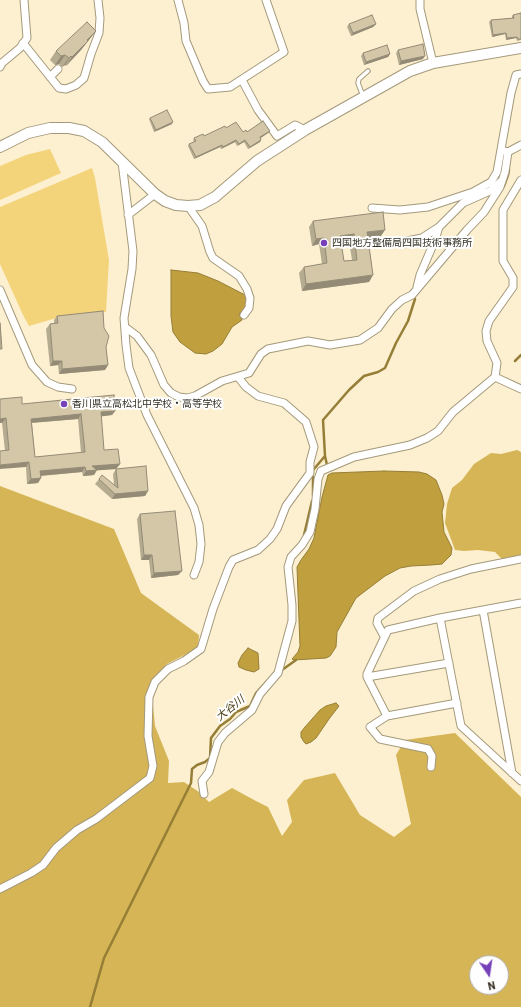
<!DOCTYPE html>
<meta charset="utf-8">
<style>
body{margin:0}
#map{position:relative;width:521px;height:1007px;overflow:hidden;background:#fcf0d0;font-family:Barlow,sans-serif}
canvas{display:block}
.north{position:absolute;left:469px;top:955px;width:40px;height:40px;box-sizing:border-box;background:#fefefe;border:1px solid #aeaca7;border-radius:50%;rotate:167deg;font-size:11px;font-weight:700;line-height:16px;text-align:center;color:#353024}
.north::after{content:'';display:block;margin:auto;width:14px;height:18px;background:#7540b8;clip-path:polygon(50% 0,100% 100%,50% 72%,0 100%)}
</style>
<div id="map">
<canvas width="521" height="1007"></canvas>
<div class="north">N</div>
</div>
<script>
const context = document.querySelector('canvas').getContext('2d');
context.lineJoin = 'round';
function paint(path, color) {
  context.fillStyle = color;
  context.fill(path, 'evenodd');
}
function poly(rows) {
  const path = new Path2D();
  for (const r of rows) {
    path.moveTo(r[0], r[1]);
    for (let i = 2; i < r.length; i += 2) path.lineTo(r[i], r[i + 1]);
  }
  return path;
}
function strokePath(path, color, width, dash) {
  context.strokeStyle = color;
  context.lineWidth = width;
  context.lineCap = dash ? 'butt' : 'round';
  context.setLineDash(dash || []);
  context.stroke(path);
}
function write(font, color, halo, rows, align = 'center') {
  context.font = font + ' Barlow,"Noto Sans JP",sans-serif';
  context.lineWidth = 4;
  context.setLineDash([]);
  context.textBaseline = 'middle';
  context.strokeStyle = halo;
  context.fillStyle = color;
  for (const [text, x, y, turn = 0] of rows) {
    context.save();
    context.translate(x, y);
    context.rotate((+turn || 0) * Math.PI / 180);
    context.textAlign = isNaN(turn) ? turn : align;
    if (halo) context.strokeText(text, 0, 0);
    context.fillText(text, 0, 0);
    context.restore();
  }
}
const green = poly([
 [50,149,61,173,0,200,0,166,26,155],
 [92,168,95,178,109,260,106,312,60,317,29,326,23,315,0,264,0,207]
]);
const forest = poly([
 [517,450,521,452,521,555,502,559,495,552,478,550,464,551,455,550,445,523,447,504,452,488,462,480,474,464,491,453,501,454],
 [0,486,114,529,141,593,199,635,198,648,167,664,151,684,155,726,169,761,168,783,184,782,199,792,209,802,232,788,256,801,268,807,282,836,292,822,287,800,304,780,335,773,360,815,394,837,411,824,396,755,405,740,455,733,521,797,521,1007,0,1007],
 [477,963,501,963,501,987,477,987]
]);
const water = poly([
 [171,270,198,273,218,281,247,296,247,307,239,314,242,320,232,327,222,344,213,351,206,354,195,353,180,342,173,332,171,316,171,270],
 [384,471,419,472,427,474,436,480,442,495,444,504,442,512,444,532,452,548,451,555,442,564,431,565,411,566,400,568,385,576,356,598,337,632,336,647,330,656,326,658,294,660,292,659,298,652,300,646,297,567,301,560,309,549,314,538,322,497,328,475,332,473,384,471],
 [248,648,258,653,259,669,254,672,246,670,239,667,238,663,242,655,248,648],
 [336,703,339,706,329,719,316,738,311,742,306,744,304,742,301,737,301,732,305,727,320,710,326,706,336,703]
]);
const stream = poly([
 [504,186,508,175,509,170],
 [515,361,521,355],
 [325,456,327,465],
 [314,469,325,456,323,420,349,390,364,376,378,372,385,368,396,343,408,321,415,299],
 [313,477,313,495],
 [304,535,312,501],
 [282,670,296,660],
 [90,1007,104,958,191,783,192,769,197,765,205,762,210,758,211,738,220,726,230,719,236,712,250,706,256,693,267,681]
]);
const lane = poly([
 [363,96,358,83,359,79,368,71]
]);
const street = poly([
 [178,0,184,23,186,41,203,81,208,89,230,87,284,52,266,0],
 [420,0,420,9,433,63],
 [23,43,59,88,66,89,76,85,84,78,91,54,99,33,100,18,98,0],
 [0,67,2,63,20,48,27,38,24,0],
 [50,77,58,69],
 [242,80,258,110,277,136,295,125,305,130],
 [505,151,508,152,521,145],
 [122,162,133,251,132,269,124,318,126,345,129,368,147,415,194,508,199,525,201,544,199,562,194,575],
 [188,206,202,226,210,252,213,258,239,276,247,289,250,298,249,308,244,315],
 [372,208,400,210,428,207,473,192,491,182,497,172,511,93,516,75,521,74],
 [128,215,155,194],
 [404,244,407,241,422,238,439,227,463,203,490,191,500,182],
 [417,287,420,275,435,240,439,227],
 [0,290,32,365,47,382,58,387,72,389],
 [125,327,137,336,151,355,164,385,171,393,179,397,187,398,195,396,222,381,249,373,261,354,268,349,308,341,330,345,360,340,378,328,392,309,402,300,412,295,467,230,484,212,500,187,505,172,508,152],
 [495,377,497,363,487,341,486,331,489,321,513,287,513,278,503,261,503,210,521,180],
 [521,603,440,618,461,726,521,781],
 [483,610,512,773],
 [440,618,388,630,367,674,367,677,387,716,457,703],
 [384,636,377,623,378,618,414,591,440,579,471,569,521,559],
 [367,677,449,663],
 [387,716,370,727,380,739,428,749,432,756,431,767],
 [204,794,202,781,209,772,218,742,225,733,252,710,260,694,278,673,292,621,292,605,288,567,291,557,302,545,310,532,315,509,318,479,321,471,354,457,410,445,427,438,438,431,453,412,495,377,521,389],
 [0,889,31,873,43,865,56,848,77,830,96,819,150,778,153,766,148,736,149,697,155,682,168,669,184,661,201,649,213,609,229,567,233,560,258,550,270,539,277,529,286,506,310,473,310,462,314,447,306,422,284,403,258,396,246,387,238,377]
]);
const secondary = poly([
 [0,147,28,133,50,128,69,128,84,131,102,142,155,194,165,201,176,205,188,206,200,205,215,197,257,161,305,130,410,71,433,63,521,48]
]);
const wall = poly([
 [521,13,521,40,517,41,516,38,506,40,505,34,492,37,489,22,491,20,512,18,512,16,513,15],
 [349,24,376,24,373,27,351,36,347,27],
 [96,31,81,50,66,66,65,65,62,67,59,64,55,65,50,60,56,51],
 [398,50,423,59,399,65,396,53],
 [363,53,390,54,388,57,364,65,361,56],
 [150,118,172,124,154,132,149,119],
 [270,131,268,133,260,138,261,140,260,142,248,149,244,142,237,146,235,142,221,149,220,147,194,159,188,146,189,144,194,142,193,140,194,138,243,132],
 [313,221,381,236,368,238,373,275,369,282,302,291,299,273,304,267,322,264,319,244,312,246,309,227],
 [349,241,352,260,344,261,341,242],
 [57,316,106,347,108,365,105,370,59,374,58,365,50,366,46,329,50,324,54,323,54,320],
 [22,404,115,411,112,415,101,416,104,450,120,464,116,469,97,470,94,475,83,476,82,472,41,476,41,478,38,483,27,484,26,467,5,451,2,423,0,423],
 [78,419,81,453,35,457,32,423],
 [116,469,148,491,145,496,112,499,95,484,99,479,114,485,113,474],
 [140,514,182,571,178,575,151,578,149,560,141,560,137,519]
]);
const shadedWall = poly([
 [376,24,373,27,351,36,353,33],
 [96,31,81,50,66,66,72,57,87,40],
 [506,33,505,34,492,37,493,35],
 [517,37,516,38,506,40,507,38],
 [390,54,388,57,364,65,366,62],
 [65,55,59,64,55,65,61,56],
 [71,56,65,65,62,67,69,58],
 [425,56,423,59,399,65,401,61],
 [173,122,172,124,154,132,156,130],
 [270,131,268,133,258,140,260,137],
 [236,140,235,142,221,149,223,147],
 [245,140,244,142,237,146,239,144],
 [261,140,260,142,248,149,250,147],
 [222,145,220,147,194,159,196,157],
 [385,230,381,236,363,239,367,232],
 [354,234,349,241,336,242,340,236],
 [324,238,319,244,312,246,316,239],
 [373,275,369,282,302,291,306,284],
 [53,361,62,361,58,365,50,366],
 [108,365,105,370,59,374,62,369],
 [115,411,112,415,97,417,101,412],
 [81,414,78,419,28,423,31,419],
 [6,418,2,423,0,423,0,419],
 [29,462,26,467,0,469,0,465],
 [120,464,116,469,89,471,92,466],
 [85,467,82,472,37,476,40,471],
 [97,470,94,475,83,476,86,471],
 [41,478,38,483,27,484,31,479],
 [148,491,145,496,112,499,115,494],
 [144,555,152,555,149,560,141,560],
 [182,571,178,575,151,578,154,573]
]);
const building = poly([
 [521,13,521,39,518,39,517,37,507,38,506,33,493,35,491,20,514,18,513,15,521,13],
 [372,15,376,24,353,33,349,24,372,15],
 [87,22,96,31,87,40,88,41,72,57,71,56,69,58,65,55,61,56,56,51,87,22],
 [423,44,425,56,401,61,398,50,423,44],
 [387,45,390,54,366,62,363,53,387,45],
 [167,110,173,122,156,130,150,118,167,110],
 [263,121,270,131,260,137,261,140,250,147,245,140,239,144,236,140,223,147,222,145,196,157,189,144,196,141,194,138,203,134,204,136,225,126,226,128,236,122,243,132,246,130,247,132,263,121],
 [383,212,385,230,367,232,373,275,306,284,304,267,327,263,324,238,316,239,313,221,383,212],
 [354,234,357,260,344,261,340,236,354,234],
 [103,311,104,328,109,336,106,347,108,365,62,369,62,361,53,361,50,324,58,323,57,316,103,311],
 [0,323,2,349,0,349,0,323],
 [114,395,115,411,101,412,104,450,118,449,120,464,92,466,97,470,86,471,85,467,40,471,41,478,31,479,29,462,0,465,0,451,9,450,6,418,0,419,0,399,22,397,22,404,114,395],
 [81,414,85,452,35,457,31,419,81,414],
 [146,466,148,491,115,494,99,479,102,475,118,488,116,469,146,466],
 [175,511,182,571,154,573,152,555,144,555,140,514,175,511]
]);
const markers = [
 [324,243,4,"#7540b8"],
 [64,404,4,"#7540b8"]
];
const poiNames = [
 ["四国地方整備局四国技術事務所",332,243],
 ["香川県立高松北中学校・高等学校",72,404]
];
const waterNames = [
 ["大谷川",230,708,-39]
];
paint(green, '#f4d47a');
paint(forest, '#d6b556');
paint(water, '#c09f3e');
strokePath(water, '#967e36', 1);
strokePath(stream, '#967e36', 2.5);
strokePath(lane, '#a4997b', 5.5);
strokePath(street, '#a4997b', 9);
strokePath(secondary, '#a4997b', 12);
strokePath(lane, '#fff', 3.5);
strokePath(street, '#fff', 7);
strokePath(secondary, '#fff', 10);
paint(wall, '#b5ab90');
paint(shadedWall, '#948b76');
paint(building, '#d3c7a8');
strokePath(building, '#948b76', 1);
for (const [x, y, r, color] of markers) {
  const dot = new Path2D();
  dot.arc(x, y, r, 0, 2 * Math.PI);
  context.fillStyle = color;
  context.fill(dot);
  strokePath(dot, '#fefefe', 1.5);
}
write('10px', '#353024', '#fefefe', poiNames, 'left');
write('italic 11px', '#493b13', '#fefefe', waterNames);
</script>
